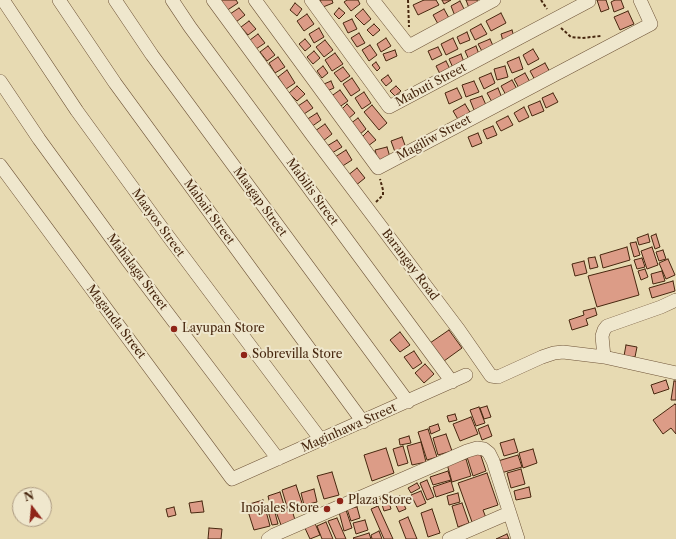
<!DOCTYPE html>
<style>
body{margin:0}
#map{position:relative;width:676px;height:539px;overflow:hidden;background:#e7dab2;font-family:"Libre Caslon Text",serif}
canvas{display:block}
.north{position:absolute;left:12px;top:487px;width:40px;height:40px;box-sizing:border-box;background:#efe7cd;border:1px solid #ac9a81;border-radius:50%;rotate:344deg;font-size:11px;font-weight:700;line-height:16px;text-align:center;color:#47270f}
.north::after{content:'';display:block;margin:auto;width:14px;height:18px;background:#8f2418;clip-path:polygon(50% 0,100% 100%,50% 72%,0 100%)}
</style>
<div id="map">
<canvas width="676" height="539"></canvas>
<div class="north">N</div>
</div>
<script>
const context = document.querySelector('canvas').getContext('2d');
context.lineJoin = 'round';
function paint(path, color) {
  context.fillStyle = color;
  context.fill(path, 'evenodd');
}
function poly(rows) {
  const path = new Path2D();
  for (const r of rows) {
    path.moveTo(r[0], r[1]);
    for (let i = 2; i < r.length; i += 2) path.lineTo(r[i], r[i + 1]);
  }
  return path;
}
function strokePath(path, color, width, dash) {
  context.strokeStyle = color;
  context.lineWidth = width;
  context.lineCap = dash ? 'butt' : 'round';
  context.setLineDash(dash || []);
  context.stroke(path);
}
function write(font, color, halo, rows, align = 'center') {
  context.font = font + ' "Libre Caslon Text",serif';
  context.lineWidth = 4;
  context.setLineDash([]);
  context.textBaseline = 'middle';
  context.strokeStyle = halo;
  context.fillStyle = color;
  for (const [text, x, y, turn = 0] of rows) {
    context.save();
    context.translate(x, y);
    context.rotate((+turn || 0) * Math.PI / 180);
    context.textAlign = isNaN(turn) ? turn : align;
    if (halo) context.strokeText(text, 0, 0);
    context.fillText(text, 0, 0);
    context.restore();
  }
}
const building = poly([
 [220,0,236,0,238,3,226,11,220,0],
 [320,0,332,0,333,3,323,7,320,0],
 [347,0,358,0,360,4,351,11,344,2,347,0],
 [424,0,436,0,439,5,418,15,413,5,424,0],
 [442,0,451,0,444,4,442,0],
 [466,0,477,0,479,4,469,8,466,0],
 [597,0,606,0,609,9,601,12,597,0],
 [615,0,621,0,624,8,614,12,611,2,615,0],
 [460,1,465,11,455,16,451,6,460,1],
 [295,3,302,9,297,16,290,10,295,3],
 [239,8,245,15,236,22,230,14,239,8],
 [339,8,345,13,339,19,334,14,339,8],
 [363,9,371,19,364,25,355,16,363,9],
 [444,9,449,18,438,24,433,15,444,9],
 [628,11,634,24,620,30,614,17,628,11],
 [501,13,506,23,491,31,486,21,501,13],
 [307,14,314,24,304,31,297,21,307,14],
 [352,19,357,29,348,33,343,23,352,19],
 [249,21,256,29,248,35,241,27,249,21],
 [374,24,380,30,373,36,367,30,374,24],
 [481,24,487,34,475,40,470,30,481,24],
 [319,28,324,37,314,43,309,34,319,28],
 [512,30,514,37,503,41,501,34,512,30],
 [467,32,470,40,460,44,457,37,467,32],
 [359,33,365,43,357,47,351,38,359,33],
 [258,34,265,43,256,49,250,40,258,34],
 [386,38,391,46,381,52,377,44,386,38],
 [453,38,458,49,446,55,441,44,453,38],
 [305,39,311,46,305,51,299,44,305,39],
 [490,39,494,48,483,53,478,44,490,39],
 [325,40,333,50,324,57,316,47,325,40],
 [370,45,377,55,369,61,362,50,370,45],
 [268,46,275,55,267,61,260,52,268,46],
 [476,46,480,57,470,62,465,51,476,46],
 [438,47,442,55,432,60,428,51,438,47],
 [533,49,539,59,528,65,523,55,533,49],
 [395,50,397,56,386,61,383,54,395,50],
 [314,51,320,58,313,64,307,57,314,51],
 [335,53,343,64,332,71,325,60,335,53],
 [461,54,465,65,454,70,449,59,461,54],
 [278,57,285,67,275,73,269,63,278,57],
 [519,57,523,69,512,73,507,62,519,57],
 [446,61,451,71,441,76,436,66,446,61],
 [376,62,380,68,377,71,372,65,376,62],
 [545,63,551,74,536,82,530,71,545,63],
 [323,66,328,73,322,78,317,71,323,66],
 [505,66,508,77,497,80,494,69,505,66],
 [343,67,350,76,341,82,334,73,343,67],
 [287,70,295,83,286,89,278,77,287,70],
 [491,73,495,83,484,89,479,78,491,73],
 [525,73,530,82,519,88,514,79,525,73],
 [388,75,392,81,386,86,381,80,388,75],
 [352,78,360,90,351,96,343,84,352,78],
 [512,80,518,91,507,97,501,86,512,80],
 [331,81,334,88,327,91,324,84,331,81],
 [474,81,479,92,466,97,462,85,474,81],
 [297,86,305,94,297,101,289,93,297,86],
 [396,86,401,91,395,96,390,91,396,86],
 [457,88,462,98,449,104,445,93,457,88],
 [498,88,502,98,492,102,487,93,498,88],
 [340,90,348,101,338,108,330,97,340,90],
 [364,92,371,103,362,109,355,98,364,92],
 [553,93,558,102,546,108,542,98,553,93],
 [482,96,486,105,474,110,470,100,482,96],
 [307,100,313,108,304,114,298,106,307,100],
 [540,101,544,111,532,116,528,106,540,101],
 [347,104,355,113,348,119,340,111,347,104],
 [465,104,471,114,459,121,453,111,465,104],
 [372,105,387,123,379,130,364,112,372,105],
 [524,107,529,117,519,122,514,113,524,107],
 [317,113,321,120,311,127,306,120,317,113],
 [508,116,513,125,501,131,496,122,508,116],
 [358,118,366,129,359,135,350,124,358,118],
 [325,124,332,134,323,141,315,131,325,124],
 [493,126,497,135,487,139,483,130,493,126],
 [368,131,376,140,368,146,361,138,368,131],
 [478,133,482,143,472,147,468,137,478,133],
 [402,137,406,148,395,152,391,141,402,137],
 [337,140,342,147,332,153,327,146,337,140],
 [387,147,390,157,378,161,375,150,387,147],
 [346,150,352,160,341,167,335,157,346,150],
 [357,168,365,178,355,186,347,176,357,168],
 [648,234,650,242,639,245,637,238,648,234],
 [656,234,660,247,655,249,651,236,656,234],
 [636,242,640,255,634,257,630,243,636,242],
 [627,247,630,260,603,268,600,255,627,247],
 [652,247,658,265,647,269,641,251,652,247],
 [663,250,666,259,659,261,656,252,663,250],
 [595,257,598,267,590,269,588,258,595,257],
 [642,258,645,267,637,269,634,260,642,258],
 [668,259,675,275,666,279,659,263,668,259],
 [584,261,587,273,575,276,572,264,584,261],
 [631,265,639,295,597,307,588,276,631,265],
 [645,269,648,277,641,280,638,271,645,269],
 [662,271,665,281,653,284,651,274,662,271],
 [673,281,675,291,652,298,649,288,673,281],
 [595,308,597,315,586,319,588,325,572,330,569,320,584,315,583,311,595,308],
 [449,330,462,348,444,361,430,343,449,330],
 [400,332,410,345,400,352,390,340,400,332],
 [626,345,637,347,635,357,624,356,626,345],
 [414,351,422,363,413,369,404,357,414,351],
 [425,364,434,374,424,383,415,373,425,364],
 [666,380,669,389,654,394,651,385,666,380],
 [674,381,676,381,676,400,671,400,674,381],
 [675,404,676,405,676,434,671,428,663,434,653,420,675,404],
 [487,406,491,417,484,419,480,408,487,406],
 [479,407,485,423,476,426,470,410,479,407],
 [455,414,457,420,449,422,447,416,455,414],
 [471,417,478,434,460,441,453,424,471,417],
 [438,424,440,430,431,434,429,427,438,424],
 [488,425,492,436,482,440,478,429,488,425],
 [428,429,437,457,427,460,418,432,428,429],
 [446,434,452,451,438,455,433,438,446,434],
 [409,436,411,443,400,445,399,439,409,436],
 [514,439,518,452,504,456,500,443,514,439],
 [421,442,426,462,412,465,407,446,421,442],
 [403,446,408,463,398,466,393,449,403,446],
 [386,448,394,473,372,481,364,455,386,448],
 [533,449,537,463,523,468,519,453,533,449],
 [480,453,486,471,473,476,467,457,480,453],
 [518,455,522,467,501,473,498,461,518,455],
 [466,459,471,476,452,482,447,464,466,459],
 [521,469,525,484,511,488,507,473,521,469],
 [448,471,451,480,433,485,430,477,448,471],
 [332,472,339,495,324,499,317,476,332,472],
 [487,473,498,505,483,510,486,518,472,522,458,483,487,473],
 [427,480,434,497,427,500,420,483,427,480],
 [451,481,454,491,436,497,433,487,451,481],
 [417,483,420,488,411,493,408,488,417,483],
 [296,485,304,509,295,512,294,508,288,510,282,490,296,485],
 [529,487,531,497,516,500,514,491,529,487],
 [314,489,317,502,304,505,301,493,314,489],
 [421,491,426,503,417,507,411,495,421,491],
 [280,492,284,505,271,509,268,496,280,492],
 [458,493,460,502,449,505,447,496,458,493],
 [387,496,391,509,384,511,380,498,387,496],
 [400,496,406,509,399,512,393,499,400,496],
 [263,500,270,526,254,530,246,505,263,500],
 [202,501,204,512,191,513,189,503,202,501],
 [462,503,469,523,458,527,452,506,462,503],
 [286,506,287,511,292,510,295,520,281,525,275,509,286,506],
 [378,506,393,539,384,539,371,509,378,506],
 [174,507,176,515,168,517,166,509,174,507],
 [357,507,360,518,351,521,347,509,357,507],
 [274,509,278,524,272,525,268,511,274,509],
 [432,509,440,533,428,537,421,513,432,509],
 [346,510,352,528,344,531,339,512,346,510],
 [408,517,417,539,406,539,399,521,408,517],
 [337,518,346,539,336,539,328,521,337,518],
 [365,520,368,530,356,534,353,523,365,520],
 [314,521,320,535,310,539,304,526,314,521],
 [326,522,333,539,322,539,317,526,326,522],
 [209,528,222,529,221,539,208,539,209,528],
 [379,531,382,539,372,539,371,535,379,531],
 [369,533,371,539,354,539,353,538,369,533],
 [507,534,509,539,496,539,507,534]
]);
const path = poly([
 [408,0,409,27],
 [541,0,547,9],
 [561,28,571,37,582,38,601,36],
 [376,202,383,195,383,190,380,179]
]);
const minor = poly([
 [3,0,77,111,165,232,321,440],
 [59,0,115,83,363,422],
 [115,0,152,55,408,402],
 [172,0,190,27,452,382],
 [213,0,312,135,459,330,491,376,498,377,542,357,554,353,563,352,604,357,676,373],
 [255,0,378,168,651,24,640,0],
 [311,0,389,107,589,1,589,0],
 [373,0,409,46,494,0],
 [0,81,39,139,128,261,278,459],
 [0,165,232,479,466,375],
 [604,357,602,336,604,330,607,326,661,307,676,300],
 [268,539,274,535,467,451,477,448,484,449,489,453,493,461,518,539],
 [449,539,509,513]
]);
const markers = [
 [174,329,4,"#8f2418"],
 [244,355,4,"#8f2418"],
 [340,501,4,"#8f2418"],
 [327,509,4,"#8f2418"]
];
const streetNames = [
 ["Mabuti Street",431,85,-28],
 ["Magiliw Street",434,138,-28],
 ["Mabilis Street",312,192,54],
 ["Maagap Street",260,202,54],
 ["Mabait Street",209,212,54],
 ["Maayos Street",158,223,54],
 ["Barangay Road",410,265,53],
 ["Mahalaga Street",137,272,53],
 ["Maganda Street",116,322,53],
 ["Maginhawa Street",349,428,-24]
];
const poiNames = [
 ["Layupan Store",182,329],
 ["Sobrevilla Store",252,355],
 ["Plaza Store",348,501],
 ["Inojales Store",319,509,"right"]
];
paint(building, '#dc9c87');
strokePath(building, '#47270f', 1);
strokePath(minor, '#6f5438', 14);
strokePath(path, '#47270f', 2, [3, 2]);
strokePath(minor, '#efe7cd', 13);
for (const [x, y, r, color] of markers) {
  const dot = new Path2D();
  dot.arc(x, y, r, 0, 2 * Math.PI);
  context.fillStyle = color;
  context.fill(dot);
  strokePath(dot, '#efe7cd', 1.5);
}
write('12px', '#47270f', '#efe7cd', streetNames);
write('12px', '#47270f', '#efe7cd', poiNames, 'left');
</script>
